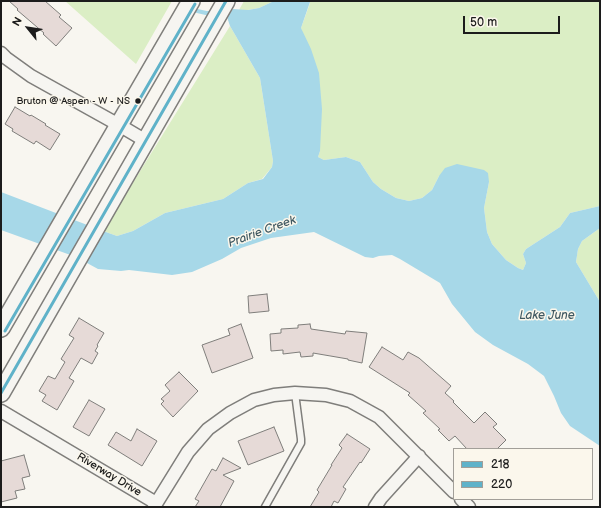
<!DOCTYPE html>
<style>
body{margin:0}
#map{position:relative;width:601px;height:508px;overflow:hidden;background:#f8f6f0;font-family:"Balsamiq Sans",sans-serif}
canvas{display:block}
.frame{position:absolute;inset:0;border:2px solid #1c1c1c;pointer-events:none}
.legend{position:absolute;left:453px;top:448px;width:140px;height:52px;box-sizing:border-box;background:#fbf7ec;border:1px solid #a29f99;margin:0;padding:5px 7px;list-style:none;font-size:12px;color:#1c1c1c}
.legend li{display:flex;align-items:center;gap:8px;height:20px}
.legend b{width:20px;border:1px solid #a29f99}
.north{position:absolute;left:8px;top:8px;width:40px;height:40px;-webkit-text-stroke:3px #fbf7ec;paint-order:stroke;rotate:300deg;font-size:11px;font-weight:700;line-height:16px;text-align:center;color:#1c1c1c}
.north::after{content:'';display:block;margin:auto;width:14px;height:18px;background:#1c1c1c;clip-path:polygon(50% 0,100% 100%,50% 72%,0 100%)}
.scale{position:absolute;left:463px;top:16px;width:97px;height:18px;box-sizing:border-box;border:2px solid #1c1c1c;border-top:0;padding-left:5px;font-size:12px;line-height:14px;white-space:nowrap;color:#1c1c1c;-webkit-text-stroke:3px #fbf7ec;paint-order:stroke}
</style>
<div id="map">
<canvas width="601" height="508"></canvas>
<div class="frame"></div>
<ul class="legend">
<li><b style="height:5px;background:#5fb2c9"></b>218</li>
<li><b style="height:5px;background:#5fb2c9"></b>220</li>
</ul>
<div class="north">N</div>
<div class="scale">50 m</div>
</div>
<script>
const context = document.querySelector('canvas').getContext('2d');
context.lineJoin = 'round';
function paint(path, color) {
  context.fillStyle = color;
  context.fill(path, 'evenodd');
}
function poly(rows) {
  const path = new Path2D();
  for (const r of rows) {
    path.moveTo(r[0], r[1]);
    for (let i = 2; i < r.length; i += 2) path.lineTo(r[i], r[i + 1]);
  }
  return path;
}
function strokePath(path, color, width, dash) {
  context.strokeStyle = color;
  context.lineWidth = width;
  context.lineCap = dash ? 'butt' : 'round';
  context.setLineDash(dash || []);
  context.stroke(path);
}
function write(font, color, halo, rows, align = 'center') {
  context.font = font + ' "Balsamiq Sans",sans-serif';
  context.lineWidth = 3;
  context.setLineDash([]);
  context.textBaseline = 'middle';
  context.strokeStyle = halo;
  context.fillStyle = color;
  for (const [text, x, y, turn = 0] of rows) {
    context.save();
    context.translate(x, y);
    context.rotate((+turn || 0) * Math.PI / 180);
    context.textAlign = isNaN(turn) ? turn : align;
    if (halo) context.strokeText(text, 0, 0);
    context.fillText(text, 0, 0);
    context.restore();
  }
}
const green = poly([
 [65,1,172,1,136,64],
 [244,1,274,1,259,8,248,10,239,10],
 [309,1,600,1,600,206,570,213,560,227,526,249,523,254,526,263,523,270,518,268,506,260,492,244,487,232,484,208,489,182,439,176,432,190,422,198,409,201,396,198,381,189,373,182,360,162,346,157,324,160,318,157,320,151,301,28,310,3],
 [230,26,260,78,273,161,272,167,262,179,248,183,223,199,165,213,133,231,117,236,103,231],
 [600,228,600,302,576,262,578,249,582,241]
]);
const water = poly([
 [274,1,309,1,310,2,301,28,311,49,319,73,322,109,320,151,318,157,324,160,346,157,360,162,373,182,381,189,396,198,409,201,422,198,432,190,439,176,445,168,457,164,484,170,488,173,489,182,484,208,487,232,492,244,506,260,518,268,523,270,526,263,523,254,526,249,560,227,570,213,600,206,600,228,582,241,578,249,576,262,600,302,600,446,570,426,561,413,554,396,544,376,528,364,493,345,475,332,452,304,440,283,400,259,392,255,379,256,373,258,365,257,314,232,271,238,241,248,222,259,192,272,172,275,129,270,121,271,98,269,76,257,1,230,1,192,103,231,117,236,133,231,165,213,223,199,248,183,263,179,272,167,273,161,260,78,230,26,227,17,233,9,248,10,259,8]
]);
const stream = poly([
 [191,9,193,10,206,13,215,13]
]);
const building = poly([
 [9,1,45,1,61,15,59,17,72,28,56,46,43,34,44,33,17,10,18,9,9,1],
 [15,107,30,116,31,115,46,124,45,125,60,134,50,150,36,141,34,144,12,131,13,129,5,124,15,107],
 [267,294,269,311,249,313,248,296,267,294],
 [79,318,104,333,97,345,98,346,95,351,98,353,92,364,81,358,69,378,74,381,57,410,42,401,46,395,39,391,48,376,55,379,65,362,61,359,74,338,69,335,79,318],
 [241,324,253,358,212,373,202,345,230,335,228,329,241,324],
 [310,324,311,329,345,334,346,331,367,333,362,363,348,360,348,359,313,353,313,356,301,357,300,352,283,354,283,350,271,351,270,334,281,333,281,329,298,328,298,325,310,324],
 [382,347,403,360,408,352,419,358,451,386,445,393,454,401,453,402,474,423,485,412,497,424,493,427,506,440,497,449,467,449,455,436,449,441,438,430,440,429,423,413,426,411,408,395,410,393,369,367,382,347],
 [179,372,198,391,173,417,161,404,164,401,161,399,170,391,165,385,179,372],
 [89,400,105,409,89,436,73,427,89,400],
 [274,427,284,451,248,465,238,441,274,427],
 [137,429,157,441,142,466,108,445,116,432,131,441,137,429],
 [347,434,370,449,361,463,360,462,343,487,346,489,338,503,334,501,331,507,310,507,319,492,317,490,332,465,331,465,342,448,339,445,347,434],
 [24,455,30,476,22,478,25,489,15,491,17,498,1,502,1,461,24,455],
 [223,458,241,468,223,475,234,481,220,507,195,507,199,501,195,499,212,469,216,471,223,458]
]);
const lane = poly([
 [265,507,301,443,301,439,295,393]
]);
const street = poly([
 [1,53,6,58,31,76,119,125,146,141],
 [1,411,156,503],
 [461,499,469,507],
 [154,507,188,452,208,429,230,413,254,400,274,395,295,393,326,395,350,401,379,417,454,492],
 [375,507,381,498,419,456]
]);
const secondary = poly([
 [1,328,191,1],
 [1,393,226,1]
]);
const bus1 = poly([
 [1,393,226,1]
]);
const bus2 = poly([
 [5,331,195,4]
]);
const markers = [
 [138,101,3.5,"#1c1c1c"]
];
const busNames = [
 ["Bruton @ Aspen - W - NS",130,101]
];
const streetNames = [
 ["Riverway Drive",109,475,31]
];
const waterNames = [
 ["Prairie Creek",262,232,-20],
 ["Lake June",547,316]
];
paint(green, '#dbeec5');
paint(water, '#a7d8e8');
strokePath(stream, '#a7d8e8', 4);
paint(building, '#e6dad7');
strokePath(building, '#7f7e7b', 1);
strokePath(lane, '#7f7e7b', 9);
strokePath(street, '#7f7e7b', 15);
strokePath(secondary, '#7f7e7b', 20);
strokePath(lane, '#f6f5f1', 6);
strokePath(street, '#f6f5f1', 12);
strokePath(secondary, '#f6f5f1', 17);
strokePath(bus1, '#5fb2c9', 3);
strokePath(bus2, '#5fb2c9', 3);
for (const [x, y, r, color] of markers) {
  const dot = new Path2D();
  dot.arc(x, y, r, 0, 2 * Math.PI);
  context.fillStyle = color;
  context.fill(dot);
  strokePath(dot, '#fbf7ec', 1.5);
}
write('10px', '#1c1c1c', '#fbf7ec', busNames, 'right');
write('11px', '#1c1c1c', '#fbf7ec', streetNames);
write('italic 12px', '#405962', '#fbf7ec', waterNames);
</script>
